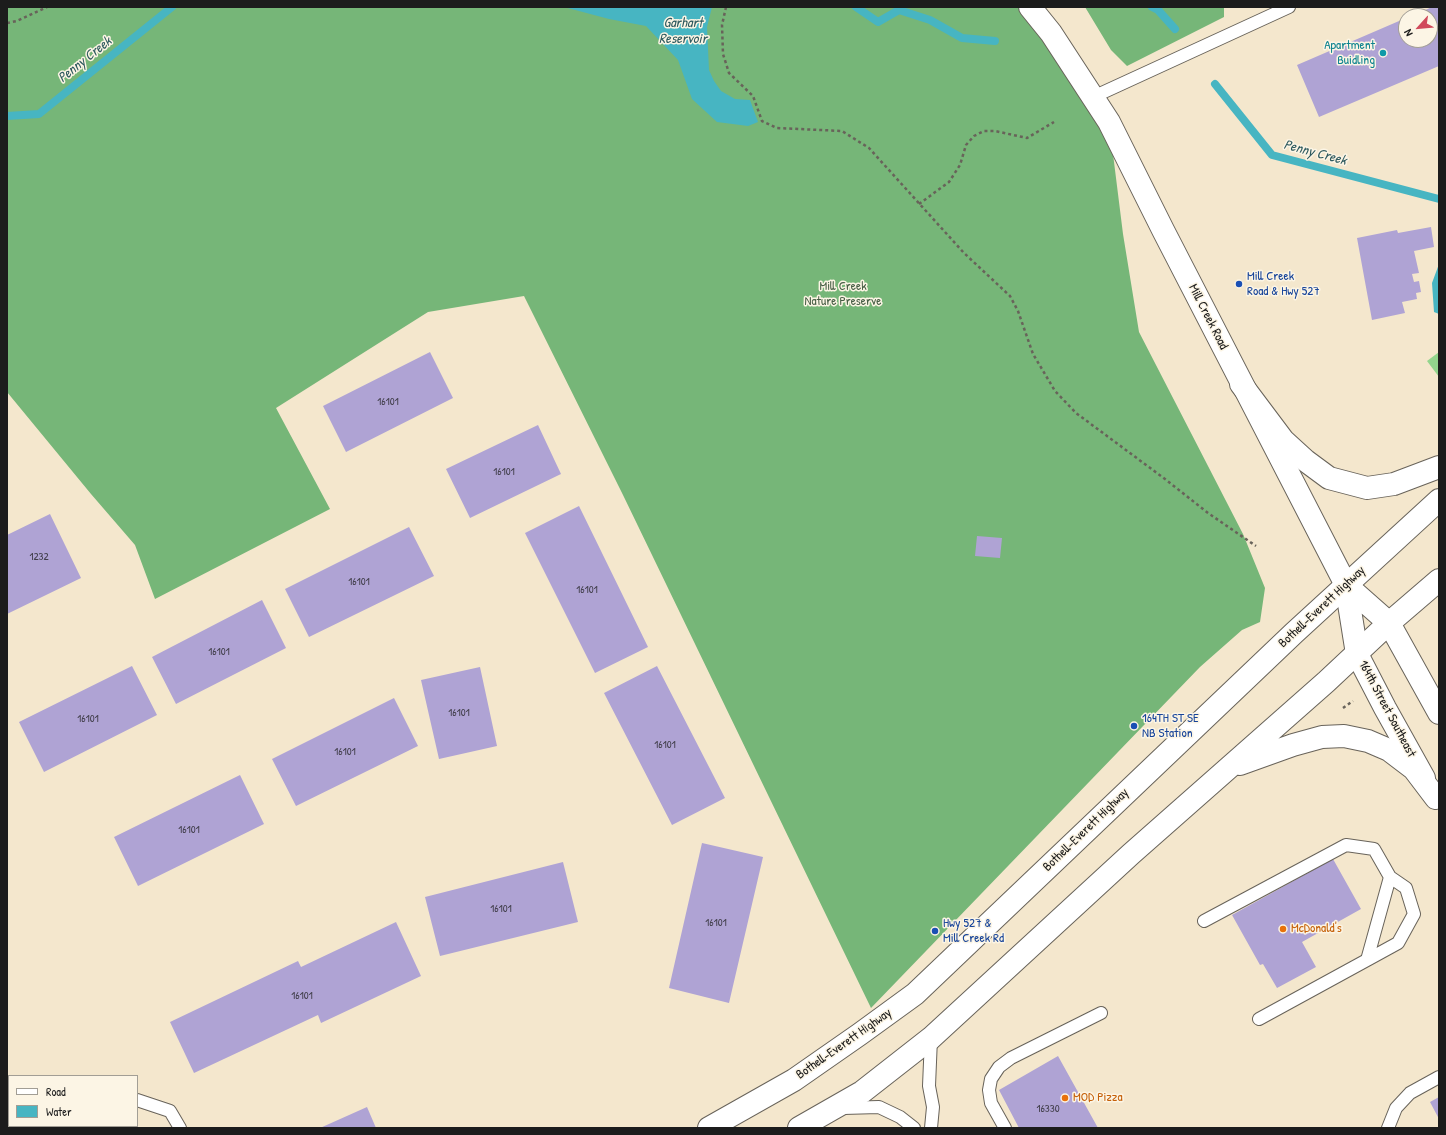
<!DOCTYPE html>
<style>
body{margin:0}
#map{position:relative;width:1446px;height:1135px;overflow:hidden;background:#f4e7cd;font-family:"Patrick Hand",sans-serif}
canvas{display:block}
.frame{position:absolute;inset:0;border:8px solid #1c1c1c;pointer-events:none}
.legend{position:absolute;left:8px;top:1075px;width:130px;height:52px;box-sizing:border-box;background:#fcf5e5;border:1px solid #a29e95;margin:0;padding:5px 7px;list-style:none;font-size:12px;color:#1c1c1c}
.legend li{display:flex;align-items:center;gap:8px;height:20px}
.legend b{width:20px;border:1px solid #a29e95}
.north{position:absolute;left:1398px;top:8px;width:40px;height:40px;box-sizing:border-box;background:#fcf5e5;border:1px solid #a29e95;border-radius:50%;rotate:243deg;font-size:11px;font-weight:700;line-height:16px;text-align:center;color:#1c1c1c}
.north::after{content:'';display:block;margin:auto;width:14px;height:18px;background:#d1495b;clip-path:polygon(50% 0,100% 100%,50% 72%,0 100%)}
</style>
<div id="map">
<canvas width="1446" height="1135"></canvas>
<div class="frame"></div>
<ul class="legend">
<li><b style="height:5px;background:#fff"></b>Road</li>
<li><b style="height:11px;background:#47b5c2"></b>Water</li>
</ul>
<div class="north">N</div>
</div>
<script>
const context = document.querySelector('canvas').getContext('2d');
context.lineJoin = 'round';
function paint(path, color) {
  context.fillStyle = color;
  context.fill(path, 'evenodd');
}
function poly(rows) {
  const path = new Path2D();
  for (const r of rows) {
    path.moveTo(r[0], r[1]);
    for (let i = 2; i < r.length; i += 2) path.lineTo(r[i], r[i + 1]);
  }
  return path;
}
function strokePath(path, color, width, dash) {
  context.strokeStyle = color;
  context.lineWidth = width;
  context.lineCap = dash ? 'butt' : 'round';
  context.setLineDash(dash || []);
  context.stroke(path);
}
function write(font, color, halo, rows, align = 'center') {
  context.font = font + ' "Patrick Hand",sans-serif';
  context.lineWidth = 3;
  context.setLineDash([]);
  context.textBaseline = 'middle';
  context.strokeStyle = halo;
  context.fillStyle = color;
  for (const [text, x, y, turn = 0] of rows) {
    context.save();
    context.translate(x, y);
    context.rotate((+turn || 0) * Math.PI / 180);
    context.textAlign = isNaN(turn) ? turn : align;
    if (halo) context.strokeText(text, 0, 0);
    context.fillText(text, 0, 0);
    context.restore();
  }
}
const green = poly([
 [1439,352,1439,377,1427,361]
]);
const forest = poly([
 [7,7,1028,7,1109,122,1123,234,1139,332,1243,534,1265,588,1260,622,1242,630,1200,667,871,1008,623,495,524,296,428,312,276,408,330,509,155,599,135,545,91,494,7,392],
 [1085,7,1224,7,1224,17,1127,66,1111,50]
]);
const water = poly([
 [564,7,712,7,707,27,709,70,714,81,721,91,735,99,750,100,758,122,748,126,717,122,692,99,678,60,646,26,609,19],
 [1439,264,1439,314,1434,312,1432,283]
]);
const stream = poly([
 [856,7,878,22,899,10,930,20,962,38,995,41],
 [1152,7,1158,10,1175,29],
 [1215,84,1272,155,1439,199],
 [7,116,39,114,172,7]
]);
const building = poly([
 [1432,7,1439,7,1439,66,1319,117,1297,65,1406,18,1406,40,1430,40,1430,16,1412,16],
 [1431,227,1434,247,1414,251,1419,273,1412,274,1414,282,1419,281,1421,292,1416,293,1417,299,1402,302,1405,313,1372,320,1357,238,1397,230,1398,233],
 [430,352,453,398,346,452,323,406],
 [538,425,561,474,470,518,446,469],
 [579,506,648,647,595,673,525,533],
 [50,514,81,578,7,614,7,535],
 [409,527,434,576,309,637,285,589],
 [977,536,1002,538,1000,558,975,556],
 [262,600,286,648,176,704,152,657],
 [132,666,157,715,44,772,19,722],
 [657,666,725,798,672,825,604,693],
 [480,667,497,746,439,759,421,680],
 [394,698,418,746,296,806,272,759],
 [240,775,264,824,138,886,114,837],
 [702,843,763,857,729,1003,669,988],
 [1333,859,1361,909,1302,942,1316,967,1277,988,1263,964,1260,965,1232,915],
 [563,862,578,922,440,956,425,897],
 [396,922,421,976,321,1023,318,1015,194,1073,170,1022,298,961,301,967],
 [1058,1056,1098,1128,1019,1128,999,1090],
 [1439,1097,1439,1119,1430,1102],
 [367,1107,376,1128,320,1128]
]);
const path = poly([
 [726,7,722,25,723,54,729,73,753,96,762,121,777,128,842,131,869,148,964,253,1010,296,1018,311,1033,354,1055,391,1076,413,1165,479,1208,513,1256,546],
 [7,23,17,21,47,7],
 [919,204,949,182,960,165,966,145,974,136,984,131,995,131,1027,138,1054,122],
 [1343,708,1353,701]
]);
const lane = poly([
 [1093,97,1289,7],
 [1204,921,1346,845,1374,849,1390,877,1367,960,1259,1019],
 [1367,960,1398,943,1414,914,1406,888,1390,877],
 [137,1100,170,1111,180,1128],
 [843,1108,879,1107,900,1117,914,1128],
 [83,1128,86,1126],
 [931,1128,933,1107,929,1086,931,1038],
 [1005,1128,991,1103,989,1090,991,1079,999,1067,1011,1058,1101,1013],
 [1388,1128,1396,1108,1410,1093,1439,1077]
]);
const secondary = poly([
 [1030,7,1051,33,1109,122,1163,230,1346,585,1389,623,1439,713],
 [1346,585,1357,654,1385,708,1424,778]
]);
const primary = poly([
 [1241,384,1283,440,1306,461,1329,478,1367,488,1394,484,1439,467],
 [1240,764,1293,745,1322,737,1344,736,1368,741,1389,750,1414,769,1436,798],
 [709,1128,794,1080,860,1034,915,994,1294,633,1439,500],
 [799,1128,862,1092,931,1038,1131,854,1326,682,1389,623,1439,580]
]);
const markers = [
 [1383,53,4,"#0f9aa8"],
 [1239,284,4,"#1a4fb4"],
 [1134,726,4,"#1a4fb4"],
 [1283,929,4,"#e8710a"],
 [935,931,4,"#1a4fb4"],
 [1065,1098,4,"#e8710a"]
];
const numberNames = [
 ["16101",388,402],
 ["16101",504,472],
 ["1232",39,557],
 ["16101",359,582],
 ["16101",587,590],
 ["16101",219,652],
 ["16101",459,713],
 ["16101",88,719],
 ["16101",665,745],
 ["16101",345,752],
 ["16101",189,830],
 ["16101",501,909],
 ["16101",716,923],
 ["16101",302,996],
 ["16330",1048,1109]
];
const cultureNames = [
 ["Apartment",1375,46],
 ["Buidling",1375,61]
];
const transitNames = [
 ["Mill Creek",1247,277],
 ["Road & Hwy 527",1247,292],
 ["164TH ST SE",1142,719],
 ["NB Station",1142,734],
 ["Hwy 527 &",943,924],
 ["Mill Creek Rd",943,939]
];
const parkNames = [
 ["Mill Creek",843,287],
 ["Nature Preserve",843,302]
];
const streetNames = [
 ["Mill Creek Road",1208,317,63],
 ["Bothell-Everett Highway",1322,607,-43],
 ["164th Street Southeast",1387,709,62],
 ["Bothell-Everett Highway",1086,830,-44],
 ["Bothell-Everett Highway",844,1044,-35]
];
const foodNames = [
 ["McDonald's",1291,929],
 ["MOD Pizza",1073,1098]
];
const waterNames = [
 ["Garhart",683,23],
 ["Reservoir",683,39],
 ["Penny Creek",85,60,-39],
 ["Penny Creek",1315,153,15]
];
paint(green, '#93d58d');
paint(forest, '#76b678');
paint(water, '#47b5c2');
strokePath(stream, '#47b5c2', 8);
paint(building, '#afa3d4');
strokePath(lane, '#68635a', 14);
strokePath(secondary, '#68635a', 24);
strokePath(primary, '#68635a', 24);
strokePath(path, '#68635a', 2.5, [3, 3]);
strokePath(lane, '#fff', 12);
strokePath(secondary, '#fff', 22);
strokePath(primary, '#fff', 22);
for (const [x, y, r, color] of markers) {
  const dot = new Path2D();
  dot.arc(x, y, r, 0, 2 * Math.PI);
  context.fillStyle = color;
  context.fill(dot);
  strokePath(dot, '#fcf5e5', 1.5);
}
write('11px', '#413e4a', null, numberNames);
write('13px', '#0d838f', '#fcf5e5', cultureNames, 'right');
write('13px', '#164399', '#fcf5e5', transitNames, 'left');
write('13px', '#465d44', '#fcf5e5', parkNames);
write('13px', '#1c1c1c', '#fcf5e5', streetNames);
write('13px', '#c56008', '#fcf5e5', foodNames, 'left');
write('italic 14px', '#2d595e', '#fcf5e5', waterNames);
</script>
